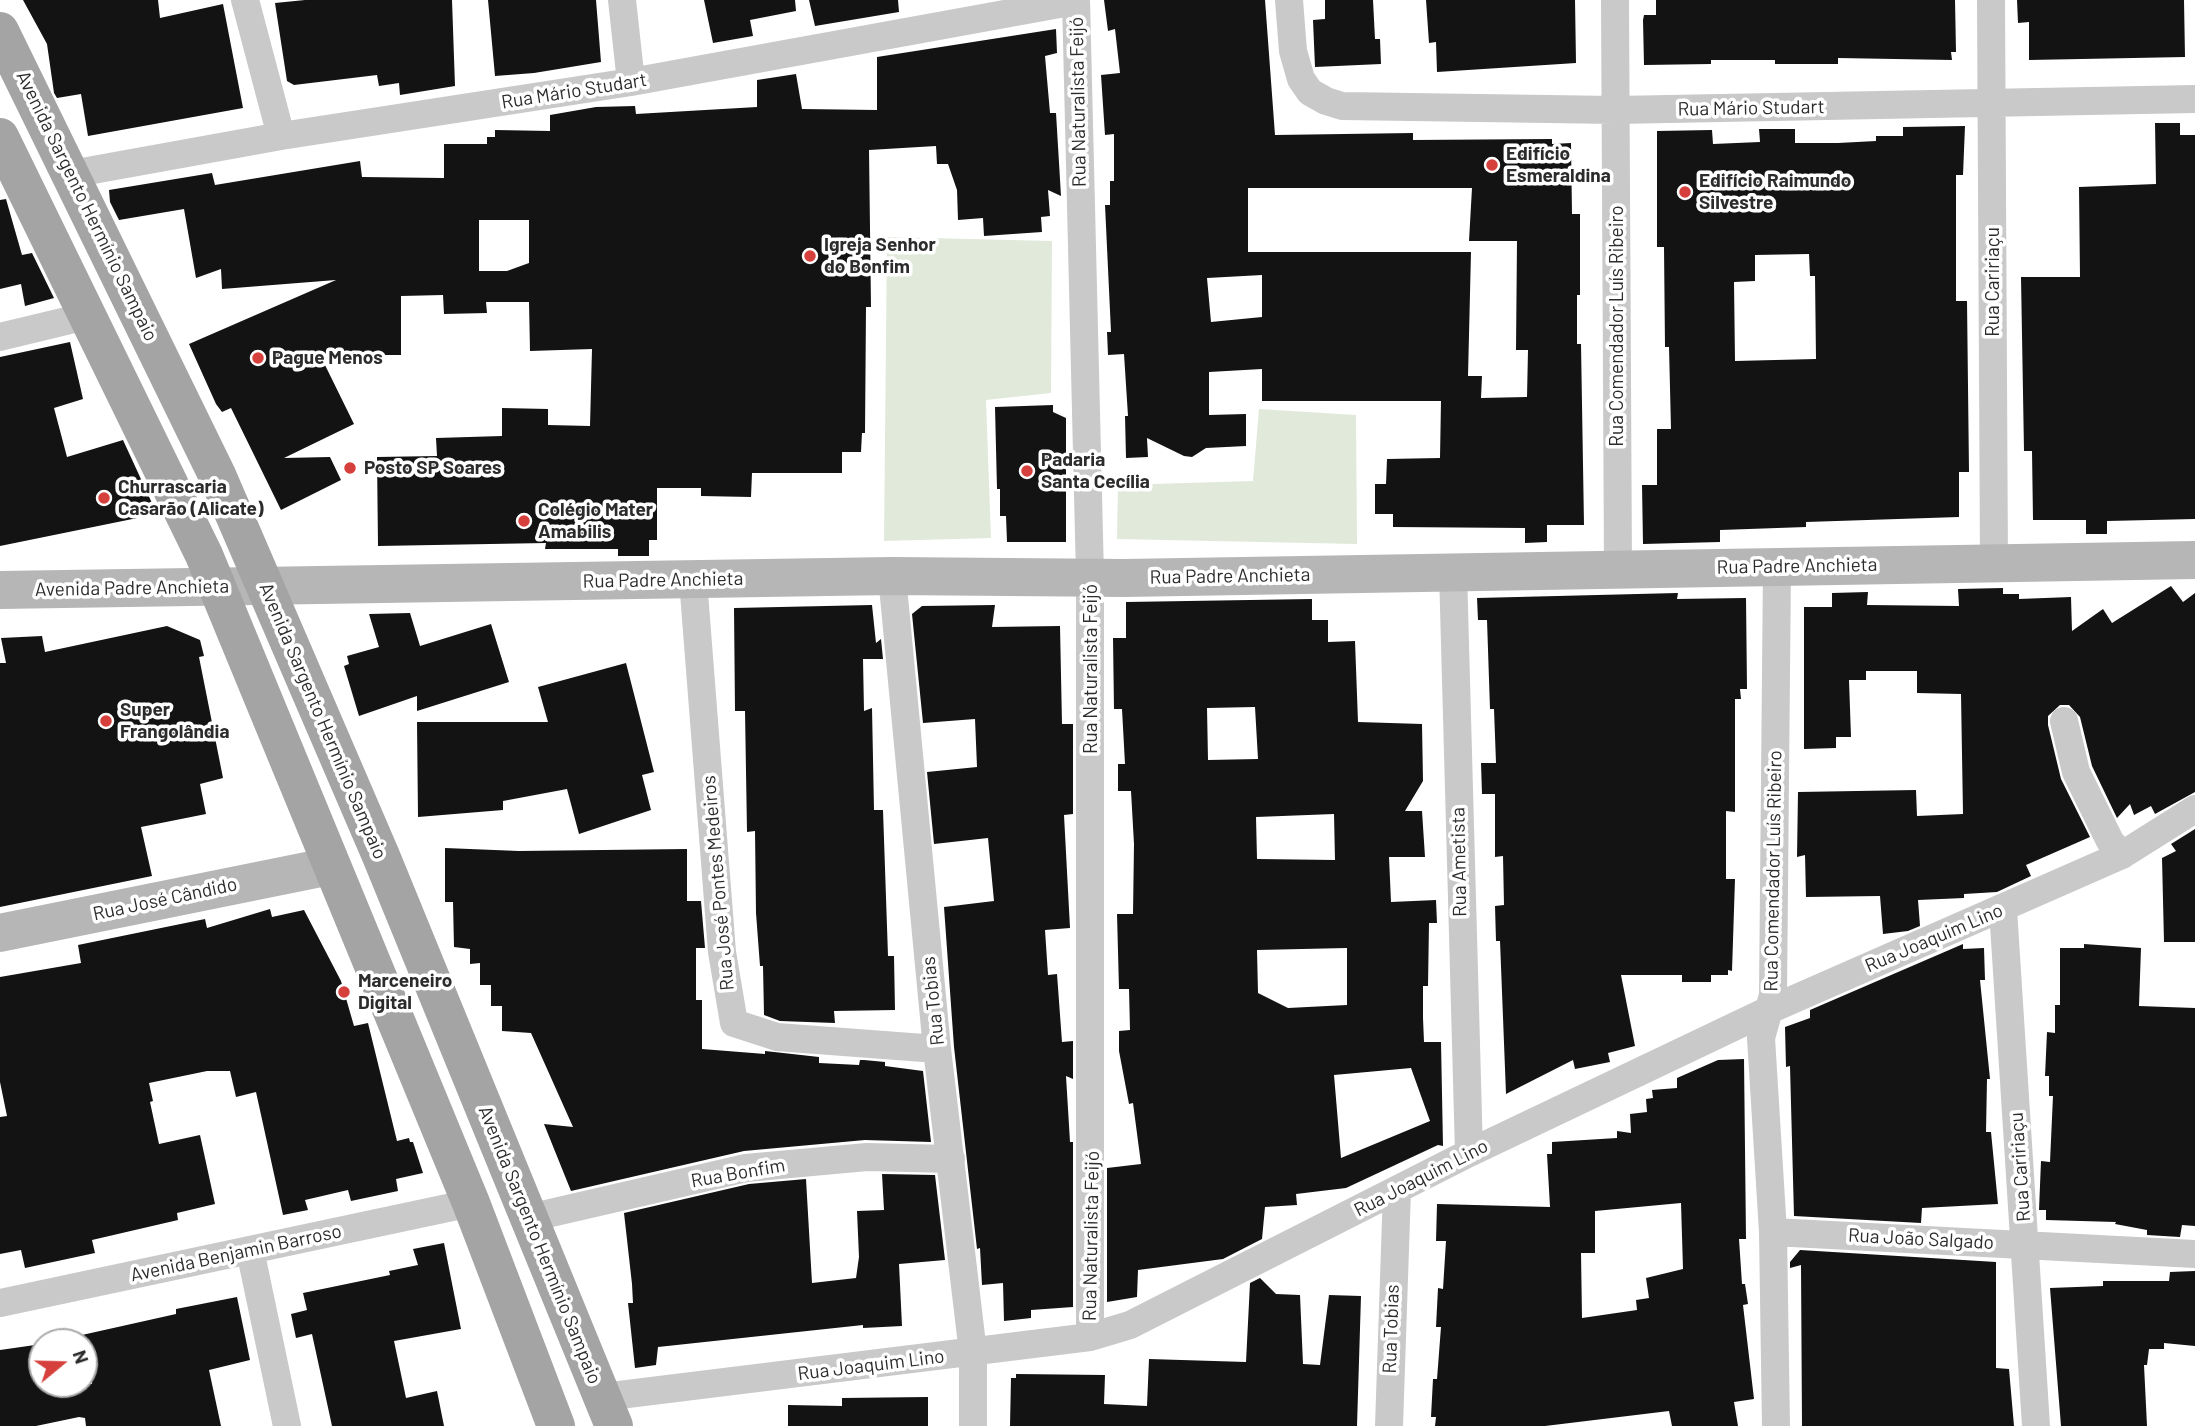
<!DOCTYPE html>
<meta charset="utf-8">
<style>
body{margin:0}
#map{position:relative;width:2195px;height:1426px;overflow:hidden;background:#fff;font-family:Barlow,sans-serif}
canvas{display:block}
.north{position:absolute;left:28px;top:1328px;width:70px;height:70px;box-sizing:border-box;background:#fff;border:2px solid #ababab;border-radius:50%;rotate:71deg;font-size:19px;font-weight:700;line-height:28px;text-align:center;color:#2c2c2c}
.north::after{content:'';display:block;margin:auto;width:24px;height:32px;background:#d6403c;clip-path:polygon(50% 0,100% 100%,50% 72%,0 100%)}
</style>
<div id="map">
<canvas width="2195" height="1426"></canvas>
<div class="north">N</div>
</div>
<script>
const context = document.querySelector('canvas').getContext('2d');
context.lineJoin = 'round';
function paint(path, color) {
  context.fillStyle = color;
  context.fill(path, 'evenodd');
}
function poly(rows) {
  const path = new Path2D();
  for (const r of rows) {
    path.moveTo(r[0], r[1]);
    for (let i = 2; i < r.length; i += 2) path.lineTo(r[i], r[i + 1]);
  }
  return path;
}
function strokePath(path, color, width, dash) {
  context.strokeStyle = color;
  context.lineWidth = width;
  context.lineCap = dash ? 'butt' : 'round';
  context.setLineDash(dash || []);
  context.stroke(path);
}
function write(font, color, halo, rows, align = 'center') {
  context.font = font + ' Barlow,sans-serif';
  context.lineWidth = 7;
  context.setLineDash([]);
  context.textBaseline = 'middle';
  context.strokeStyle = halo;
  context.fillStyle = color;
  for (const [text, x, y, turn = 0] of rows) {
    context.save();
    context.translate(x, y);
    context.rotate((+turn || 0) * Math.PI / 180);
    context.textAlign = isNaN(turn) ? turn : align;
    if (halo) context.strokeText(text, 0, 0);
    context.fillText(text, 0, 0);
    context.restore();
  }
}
const green = poly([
 [887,237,1052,241,1051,393,986,400,991,538,884,541],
 [1259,409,1356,415,1357,544,1117,539,1118,485,1253,481]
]);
const building = poly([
 [23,0,158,0,160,18,223,4,243,108,88,136,81,94,57,98,54,93,47,44],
 [305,0,452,0,455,86,400,95,399,83,379,86,377,75,294,85,287,81,275,3],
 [488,0,596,0,601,62,534,73,495,76],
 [704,0,795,0,796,11,750,20,753,36,713,43],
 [809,0,898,0,899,12,815,26],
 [1104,0,1265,0,1275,135,1413,133,1413,140,1552,139,1552,144,1571,143,1572,214,1580,214,1580,295,1577,295,1577,344,1581,344,1584,525,1547,525,1547,542,1525,543,1525,528,1393,527,1393,514,1375,514,1375,484,1386,484,1387,459,1440,458,1441,401,1262,401,1262,369,1209,372,1209,415,1246,414,1246,446,1206,448,1192,457,1184,456,1147,438,1148,457,1126,458,1125,416,1128,416,1124,354,1108,355,1107,332,1111,332,1105,205,1110,205,1110,181,1114,181,1114,134,1105,135,1101,75,1120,73,1115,29,1108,31],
 [1248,188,1472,188,1469,241,1517,241,1516,350,1528,350,1527,397,1481,398,1482,376,1468,376,1471,252,1248,252],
 [1262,275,1262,317,1211,322,1207,278],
 [1325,0,1373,0,1375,39,1380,39,1381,64,1315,67,1313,20,1325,19],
 [1426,0,1575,0,1576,63,1437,72,1436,42,1429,43],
 [1656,0,1955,0,1956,52,1951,52,1952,60,1838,58,1838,64,1775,64,1775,60,1711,60,1711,64,1644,65,1643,20,1644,15,1656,15],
 [2017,0,2184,0,2185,57,2029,60,2029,22,2018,23],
 [1056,29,1057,53,1045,56,1050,113,1056,113,1061,196,1048,190,1050,216,1041,217,1042,232,984,236,983,218,958,220,957,190,948,164,937,164,936,146,869,150,871,307,866,307,865,433,862,433,861,452,842,452,842,473,752,473,751,497,701,496,701,488,657,488,657,540,649,540,649,556,618,556,618,549,545,549,546,543,378,546,377,457,437,456,436,438,502,436,502,408,548,409,548,425,590,426,592,349,530,351,529,302,486,302,487,313,444,314,443,295,401,296,401,355,361,355,362,362,324,363,354,424,284,458,330,457,341,480,281,510,231,408,222,412,216,404,189,344,336,280,222,289,221,269,196,278,184,209,119,220,110,202,109,190,212,173,215,185,360,161,362,177,444,178,444,144,487,144,487,137,495,137,495,130,550,131,550,115,596,107,635,106,636,114,757,107,757,80,796,74,802,109,877,110,877,57],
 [479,220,529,220,529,263,507,271,479,271],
 [2155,123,2180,123,2180,135,2195,135,2195,519,2107,521,2107,534,2086,534,2086,520,2033,520,2032,451,2024,451,2021,277,2080,277,2079,187,2156,184],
 [1965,126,1963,175,1956,175,1956,301,1967,301,1969,472,1959,472,1959,517,1806,522,1806,527,1720,530,1720,542,1643,544,1642,485,1657,485,1657,429,1671,429,1669,347,1665,347,1664,247,1657,247,1657,131,1712,130,1713,144,1760,142,1759,129,1795,129,1795,143,1838,143,1876,141,1876,136,1903,136,1903,127],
 [1809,254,1810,276,1815,276,1816,359,1735,361,1734,282,1755,281,1755,255],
 [6,199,22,255,32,253,54,298,25,306,21,284,0,289,0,200],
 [70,342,83,399,54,408,67,457,123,440,157,514,0,546,0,357],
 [1053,405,1053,412,1066,418,1066,542,1007,542,1006,516,1000,516,1000,489,997,489,995,407],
 [2171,586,2183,602,2195,593,2195,792,2155,814,2151,806,2134,815,2130,804,2117,818,2092,766,2080,717,2069,705,2060,705,2048,716,2048,725,2061,779,2090,837,2026,865,2031,876,1997,892,1964,894,1964,898,1918,900,1920,926,1908,931,1883,934,1880,896,1806,897,1805,855,1797,857,1798,792,1916,790,1917,816,1963,814,1961,694,1917,693,1917,671,1866,671,1866,680,1849,680,1851,737,1836,737,1836,748,1804,749,1804,607,1832,607,1832,593,1868,592,1867,605,1959,606,1958,589,2003,588,2003,594,2019,594,2019,599,2071,597,2072,631,2103,609,2112,623],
 [1678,593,1677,599,1746,598,1747,689,1740,689,1741,699,1735,699,1735,812,1726,811,1726,879,1735,879,1732,971,1728,970,1728,975,1711,975,1711,982,1682,982,1682,975,1621,975,1635,1046,1608,1053,1610,1062,1575,1069,1573,1060,1506,1094,1500,941,1496,941,1495,906,1504,905,1503,856,1495,857,1495,794,1482,794,1481,763,1496,763,1494,709,1490,709,1487,620,1478,620,1477,598],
 [1312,599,1312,620,1328,620,1328,642,1355,641,1358,722,1422,724,1423,781,1405,811,1422,811,1425,857,1389,857,1391,902,1436,900,1437,923,1429,923,1428,986,1423,986,1423,1018,1424,1042,1441,1042,1443,1146,1438,1145,1346,1188,1296,1194,1297,1205,1265,1207,1262,1239,1223,1259,1138,1270,1137,1297,1107,1302,1107,1168,1141,1164,1133,1103,1129,1104,1119,1051,1119,1031,1130,1030,1129,989,1119,989,1117,914,1133,914,1134,844,1131,791,1118,791,1118,764,1125,764,1122,709,1114,709,1113,638,1126,638,1126,602],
 [1255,707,1258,759,1208,760,1207,708],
 [1334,814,1335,860,1257,859,1256,817],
 [1347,948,1347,1005,1288,1008,1258,993,1257,950],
 [1411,1068,1430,1121,1341,1158,1334,1075],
 [872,605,876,643,881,639,883,659,863,659,864,711,872,708,874,810,883,810,888,956,894,956,895,1010,834,1011,835,1023,780,1021,764,1015,763,966,760,966,756,913,755,831,747,832,745,711,735,711,734,608],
 [995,605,992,627,1060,626,1062,724,1073,724,1073,814,1064,815,1070,928,1045,930,1048,975,1057,974,1062,1042,1073,1041,1073,1079,1066,1076,1070,1142,1073,1142,1073,1307,1031,1310,1031,1318,1004,1321,1003,1283,982,1285,980,1248,977,1249,954,1047,944,907,994,901,988,838,934,844,927,772,977,767,975,719,923,723,912,614,922,606],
 [410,613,420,646,491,624,509,682,417,711,417,696,359,716,344,666,349,664,347,656,379,647,369,614],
 [167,626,200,640,204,656,199,657,223,778,200,784,206,814,141,827,152,876,0,907,0,663,6,663,1,638,42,636,45,652],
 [626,663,654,772,642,775,651,810,579,834,567,789,503,801,503,810,418,817,417,722,548,722,538,687],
 [2195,829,2195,942,2164,942,2162,858,2176,851,2171,844],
 [445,848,519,851,687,849,687,901,701,901,705,948,696,948,696,1000,702,1000,702,1049,765,1054,765,1051,819,1057,819,1063,859,1065,860,1060,864,1060,885,1062,885,1066,923,1071,931,1142,865,1140,744,1151,571,1191,544,1124,573,1127,531,1033,502,1031,502,1006,491,1006,491,985,480,985,480,963,470,964,470,949,454,947,453,902,445,902],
 [270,909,272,917,304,910,341,981,354,1026,368,1023,397,1141,409,1138,410,1142,413,1142,423,1173,396,1179,398,1191,351,1201,348,1190,305,1200,308,1210,283,1215,256,1092,236,1097,230,1071,207,1071,149,1083,153,1101,150,1102,159,1144,200,1135,215,1204,177,1213,178,1220,92,1240,95,1253,25,1268,21,1250,0,1254,0,1117,7,1116,0,1082,0,977,81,963,78,945,205,919,207,928],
 [1963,944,1963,949,1984,948,1985,980,1980,980,1990,1079,1987,1079,1986,1132,1991,1132,1998,1204,1922,1208,1921,1223,1794,1216,1790,1066,1786,1067,1785,1027,1810,1018,1810,1010],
 [2084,944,2141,948,2139,1006,2195,1008,2195,1226,2182,1225,2180,1237,2147,1235,2147,1230,2115,1224,2116,1222,2046,1220,2046,1210,2039,1210,2041,1161,2050,1162,2053,1096,2049,1096,2049,1076,2045,1076,2047,1032,2055,1033,2055,1005,2060,1005,2060,948,2084,948],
 [1744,1059,1746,1239,1739,1239,1742,1284,1745,1284,1748,1304,1743,1305,1754,1399,1734,1402,1738,1426,1672,1426,1669,1411,1545,1426,1435,1426,1436,1417,1431,1417,1433,1379,1437,1379,1441,1327,1436,1327,1438,1288,1443,1289,1446,1241,1436,1241,1437,1204,1550,1207,1547,1154,1552,1154,1552,1142,1617,1138,1617,1131,1631,1133,1630,1114,1647,1112,1646,1099,1653,1098,1652,1090,1677,1088,1677,1078,1718,1060],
 [1681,1203,1683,1269,1646,1278,1649,1298,1636,1300,1637,1310,1582,1318,1581,1253,1595,1253,1595,1211],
 [882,1174,935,1175,945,1260,899,1264,902,1326,863,1328,863,1325,658,1347,656,1365,635,1368,628,1303,633,1303,632,1284,624,1213,749,1184,806,1179,812,1283,856,1278,859,1257,857,1211,884,1210],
 [444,1243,461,1329,394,1341,406,1398,437,1391,444,1426,332,1426,312,1334,296,1338,291,1314,307,1310,303,1293,390,1275,389,1271,418,1265,413,1249],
 [1800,1250,1996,1262,1996,1368,2009,1369,2014,1426,1802,1426,1801,1265,1790,1268,1790,1262],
 [2195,1271,2195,1346,2164,1343,2164,1349,2149,1349,2147,1365,2144,1365,2147,1426,2061,1426,2050,1288,2103,1286,2103,1281,2169,1281,2170,1272],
 [1260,1278,1276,1294,1300,1295,1303,1364,1320,1365,1329,1295,1361,1296,1357,1426,1010,1426,1011,1378,1016,1378,1016,1374,1105,1375,1104,1404,1147,1406,1149,1359,1246,1362,1250,1283],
 [237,1297,250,1360,209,1370,221,1426,86,1426,85,1418,79,1417,36,1426,0,1426,0,1350,42,1344,42,1384,92,1384,82,1335,176,1314,176,1309],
 [928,1397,928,1426,788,1426,788,1405,842,1406,842,1398]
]);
const street = poly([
 [245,0,281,136],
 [622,0,631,82],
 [1076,0,1090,576,1090,1337],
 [1289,0,1293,51,1301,79,1310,92,1326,101,1342,106,1616,110,2195,99],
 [1615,0,1618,567],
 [1991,0,1994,564],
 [71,174,281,136,631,82,1076,1],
 [0,337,87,316],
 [1453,571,1469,1153],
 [892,576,937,1049,973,1353,973,1426],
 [693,580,722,952,734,1023,777,1037,937,1049],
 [2064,721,2076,772,2110,841,2122,855],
 [2003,909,2036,1426],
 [529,1218,746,1168,867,1157,951,1159],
 [1773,1232,2195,1254],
 [250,1250,287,1426],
 [0,1303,471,1203],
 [603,1397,1090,1337,1130,1325,1469,1153,1767,1011,2122,855,2195,809],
 [1389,1426,1397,1190],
 [1776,1426,1773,1232,1761,1038,1773,995,1777,566]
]);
const secondary = poly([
 [0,590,892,576,1124,578,2195,560],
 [0,933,331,866]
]);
const primary = poly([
 [0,31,217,475,381,856,614,1426],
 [0,137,204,555,471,1203,556,1426]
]);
const markers = [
 [1492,165,7,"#d6403c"],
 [1685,192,7,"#d6403c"],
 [810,256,7,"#d6403c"],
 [258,358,7,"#d6403c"],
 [350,468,7,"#d6403c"],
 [1027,471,7,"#d6403c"],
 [104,498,7,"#d6403c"],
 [524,521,7,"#d6403c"],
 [106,721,7,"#d6403c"],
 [344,992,7,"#d6403c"]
];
const streetNames = [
 ["Rua Mário Studart",574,91,-9],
 ["Rua Naturalista Feijó",1078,102,-91],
 ["Rua Mário Studart",1751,108,-1],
 ["Avenida Sargento Hermínio Sampaio",87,206,64],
 ["Rua Caririaçu",1993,282,-90],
 ["Rua Comendador Luís Ribeiro",1617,326,-90],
 ["Rua Padre Anchieta",1797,566,-1],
 ["Rua Padre Anchieta",1230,576,-1],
 ["Rua Padre Anchieta",663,580,-1],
 ["Avenida Padre Anchieta",132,588,-1],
 ["Rua Naturalista Feijó",1091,669,-90],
 ["Avenida Sargento Hermínio Sampaio",323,721,67],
 ["Rua Ametista",1459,862,-91],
 ["Rua Comendador Luís Ribeiro",1773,871,-89],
 ["Rua José Pontes Medeiros",718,883,-95],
 ["Rua José Cândido",165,899,-12],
 ["Rua Joaquim Lino",1934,938,-23],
 ["Rua Tobias",933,1001,-96],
 ["Rua Caririaçu",2020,1167,-94],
 ["Rua Bonfim",738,1173,-10],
 ["Rua Joaquim Lino",1421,1178,-27],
 ["Rua Naturalista Feijó",1091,1236,-89],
 ["Rua João Salgado",1921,1239,3],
 ["Avenida Sargento Hermínio Sampaio",540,1245,68],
 ["Avenida Benjamin Barroso",236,1253,-12],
 ["Rua Tobias",1391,1329,-88],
 ["Rua Joaquim Lino",871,1365,-7]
];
const poiNames = [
 ["Edifício",1506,154],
 ["Esmeraldina",1506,176],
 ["Edifício Raimundo",1699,181],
 ["Silvestre",1699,203],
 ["Igreja Senhor",824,245],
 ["do Bonfim",824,267],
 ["Pague Menos",272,358],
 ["Padaria",1041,460],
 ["Santa Cecília",1041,482],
 ["Posto SP Soares",364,468],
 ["Churrascaria",118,487],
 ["Casarão (Alicate)",118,509],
 ["Colégio Mater",538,510],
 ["Amabilis",538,532],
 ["Super",120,710],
 ["Frangolândia",120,732],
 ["Marceneiro",358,981],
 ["Digital",358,1003]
];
paint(green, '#e1e9db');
paint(building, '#131313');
strokePath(street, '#c9c9c9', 28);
strokePath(secondary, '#b6b6b6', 38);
strokePath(primary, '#a4a4a4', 38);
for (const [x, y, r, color] of markers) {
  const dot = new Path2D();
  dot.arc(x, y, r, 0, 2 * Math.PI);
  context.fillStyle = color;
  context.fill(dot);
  strokePath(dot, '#fff', 2.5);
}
write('19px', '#2c2c2c', '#fff', streetNames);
write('bold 19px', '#2c2c2c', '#fff', poiNames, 'left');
</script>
